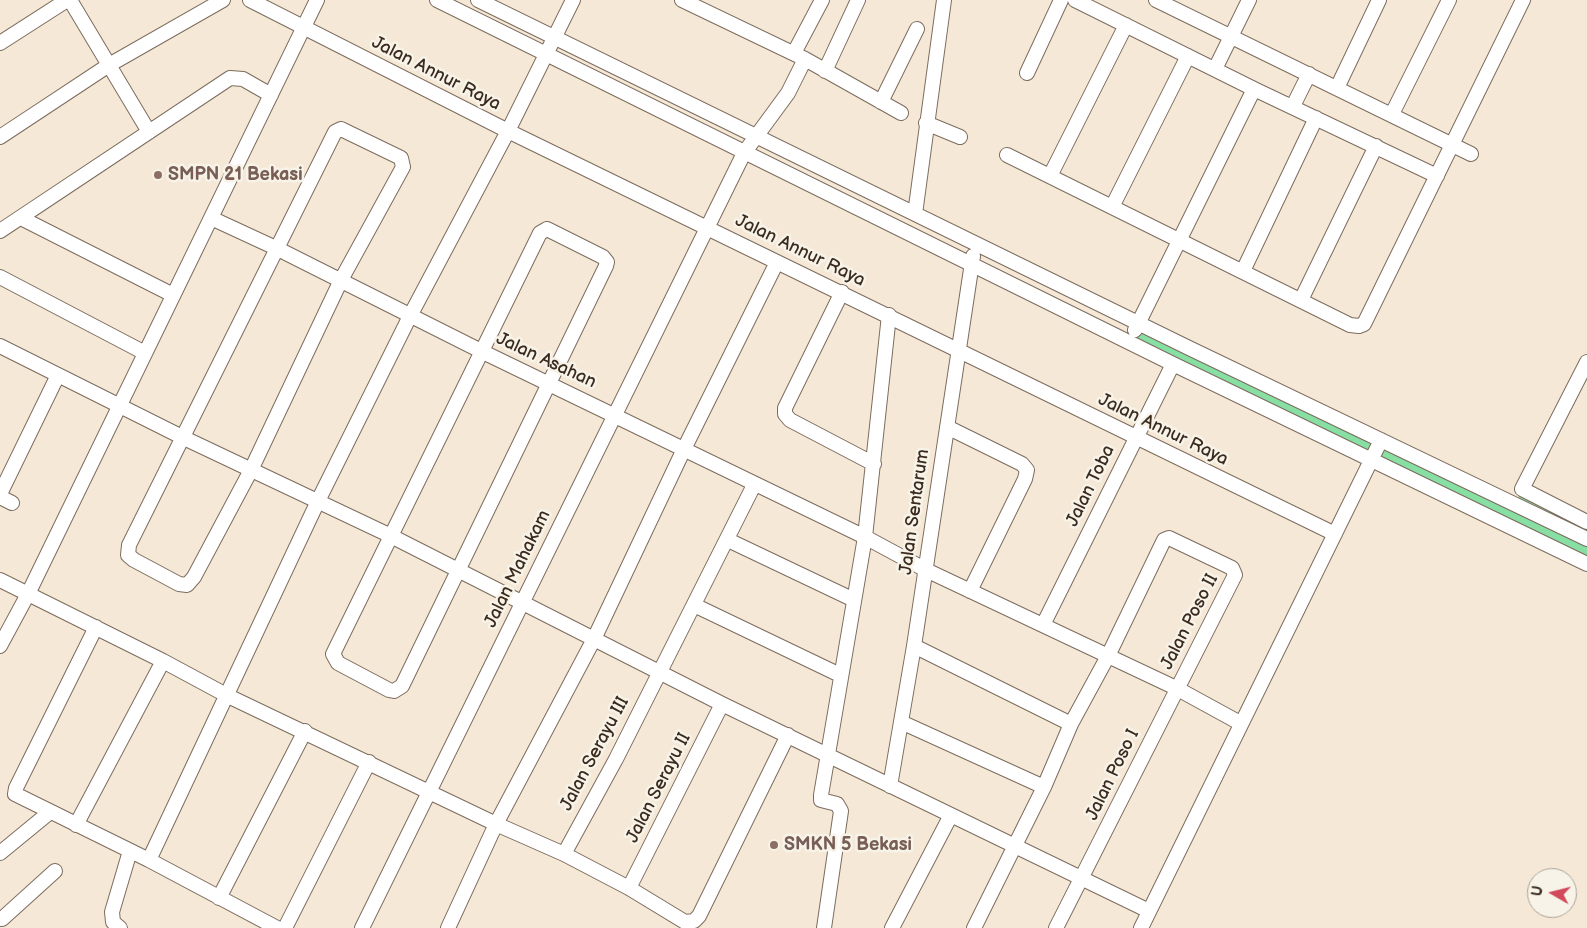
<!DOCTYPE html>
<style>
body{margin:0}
#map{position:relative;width:1587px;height:928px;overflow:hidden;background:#f6e8d6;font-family:"Balsamiq Sans",sans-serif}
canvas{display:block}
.north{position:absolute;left:1527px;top:868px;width:50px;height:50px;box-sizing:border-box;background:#f7f3e8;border:1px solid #aca397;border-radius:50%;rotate:278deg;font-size:14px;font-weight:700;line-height:20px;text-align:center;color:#3b2a1e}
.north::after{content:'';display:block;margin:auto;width:18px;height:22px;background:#d1495b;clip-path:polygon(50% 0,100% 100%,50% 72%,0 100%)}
</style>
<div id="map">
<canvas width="1587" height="928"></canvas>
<div class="north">U</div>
</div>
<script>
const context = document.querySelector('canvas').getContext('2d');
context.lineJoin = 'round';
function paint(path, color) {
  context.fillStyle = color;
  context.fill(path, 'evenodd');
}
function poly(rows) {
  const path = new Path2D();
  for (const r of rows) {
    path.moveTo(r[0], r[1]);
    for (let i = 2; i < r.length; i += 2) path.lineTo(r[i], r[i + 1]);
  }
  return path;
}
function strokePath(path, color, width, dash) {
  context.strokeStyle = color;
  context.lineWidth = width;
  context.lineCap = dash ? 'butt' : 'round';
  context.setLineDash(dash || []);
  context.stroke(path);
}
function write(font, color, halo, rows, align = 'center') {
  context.font = font + ' "Balsamiq Sans",sans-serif';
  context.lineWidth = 5;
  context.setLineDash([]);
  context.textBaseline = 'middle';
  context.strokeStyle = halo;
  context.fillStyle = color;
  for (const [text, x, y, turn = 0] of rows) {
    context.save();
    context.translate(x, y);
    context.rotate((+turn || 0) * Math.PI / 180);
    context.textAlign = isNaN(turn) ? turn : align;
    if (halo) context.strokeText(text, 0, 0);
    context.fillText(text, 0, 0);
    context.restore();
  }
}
const green = poly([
 [1139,323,1516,504,1522,489,1587,522,1587,564,1130,341]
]);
const minor = poly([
 [70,0,149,132],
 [250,0,508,131,1335,534],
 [437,0,1173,364,1587,564],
 [478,0,1189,348,1587,539],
 [682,0,805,59,901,113],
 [1075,0,1254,89],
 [1156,0,1471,154],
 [0,43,67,0],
 [794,53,822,0],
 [1215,69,1249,0],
 [825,71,858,0],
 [1027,73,1061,0],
 [1337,88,1379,0],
 [881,102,917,29],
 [1293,106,1309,74],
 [1392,114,1449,0],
 [926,123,960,137],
 [341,129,401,158,403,167,341,280,251,470,194,577,187,585,179,584,134,560,128,555,129,545,335,132,341,129],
 [0,137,109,65,223,0],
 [1007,155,1350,325,1359,326,1364,324,1523,0],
 [1050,176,1126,25],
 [1112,207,1188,56],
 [915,214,944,0],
 [21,218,173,295],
 [211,218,278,249,483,352,865,537,926,570,1176,688,1240,723],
 [547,229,603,257,607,262,606,266,402,686,394,691,389,690,338,663,333,654,540,233,547,229],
 [0,231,230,78,243,79,271,95],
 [1243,271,1316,118],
 [0,277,145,353],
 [842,292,785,408,785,414,790,420,874,464],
 [1301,300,1376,146],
 [1135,330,1254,89,1437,176],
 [0,346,184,438,389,535,722,704,1149,911],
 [1587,362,1522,489,1587,522],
 [947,427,1022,464,1027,470,1025,479,970,591],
 [0,494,58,375],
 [0,497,12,503],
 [728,540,852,599],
 [0,580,163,661,228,696,496,824,564,854,629,888,685,922,694,921,699,916,788,735],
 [694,605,840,675],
 [1043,625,1173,364],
 [96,627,16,788,15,794,149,860,277,928],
 [0,646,28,594,317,0],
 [914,646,1071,724],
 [901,722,1044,787],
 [890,786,914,646,973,256],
 [76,825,163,661],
 [0,853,50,812],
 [564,854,616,759,754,485],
 [149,860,318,501,410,316,508,131,573,0],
 [629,888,722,704],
 [219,898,305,731],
 [2,919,55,871],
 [120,928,113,922,112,912,130,851],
 [285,928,369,762],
 [362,928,744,153,788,93,805,59],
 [448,928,496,824,594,639,684,449,777,262],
 [824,928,841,811,837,804,821,800,821,795,865,537,889,315],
 [892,928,951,815],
 [974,928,1044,787,1071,724,1108,656,1164,540,1169,538,1232,568,1235,575,1056,928],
 [1141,928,1381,440]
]);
const markers = [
 [158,175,5,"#8d6e63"],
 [774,845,5,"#8d6e63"]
];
const streetNames = [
 ["Jalan Annur Raya",436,74,27],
 ["Jalan Annur Raya",800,251,26],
 ["Jalan Asahan",546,361,25],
 ["Jalan Annur Raya",1163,430,26],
 ["Jalan Toba",1091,486,-64],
 ["Jalan Sentarum",915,512,-82],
 ["Jalan Mahakam",518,569,-64],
 ["Jalan Poso II",1190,622,-63],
 ["Jalan Serayu III",595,754,-62],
 ["Jalan Poso I",1113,775,-64],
 ["Jalan Serayu II",659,788,-63]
];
const educationNames = [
 ["SMPN 21 Bekasi",168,175],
 ["SMKN 5 Bekasi",784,845]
];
paint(green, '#87dfa3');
strokePath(minor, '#7c6c5e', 16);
strokePath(minor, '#fff', 14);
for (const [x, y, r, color] of markers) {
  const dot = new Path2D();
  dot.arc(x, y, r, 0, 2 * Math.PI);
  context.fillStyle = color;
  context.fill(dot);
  strokePath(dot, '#f7f3e8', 2);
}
write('18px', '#3b2a1e', '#f7f3e8', streetNames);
write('bold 18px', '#785e54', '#f7f3e8', educationNames, 'left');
</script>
